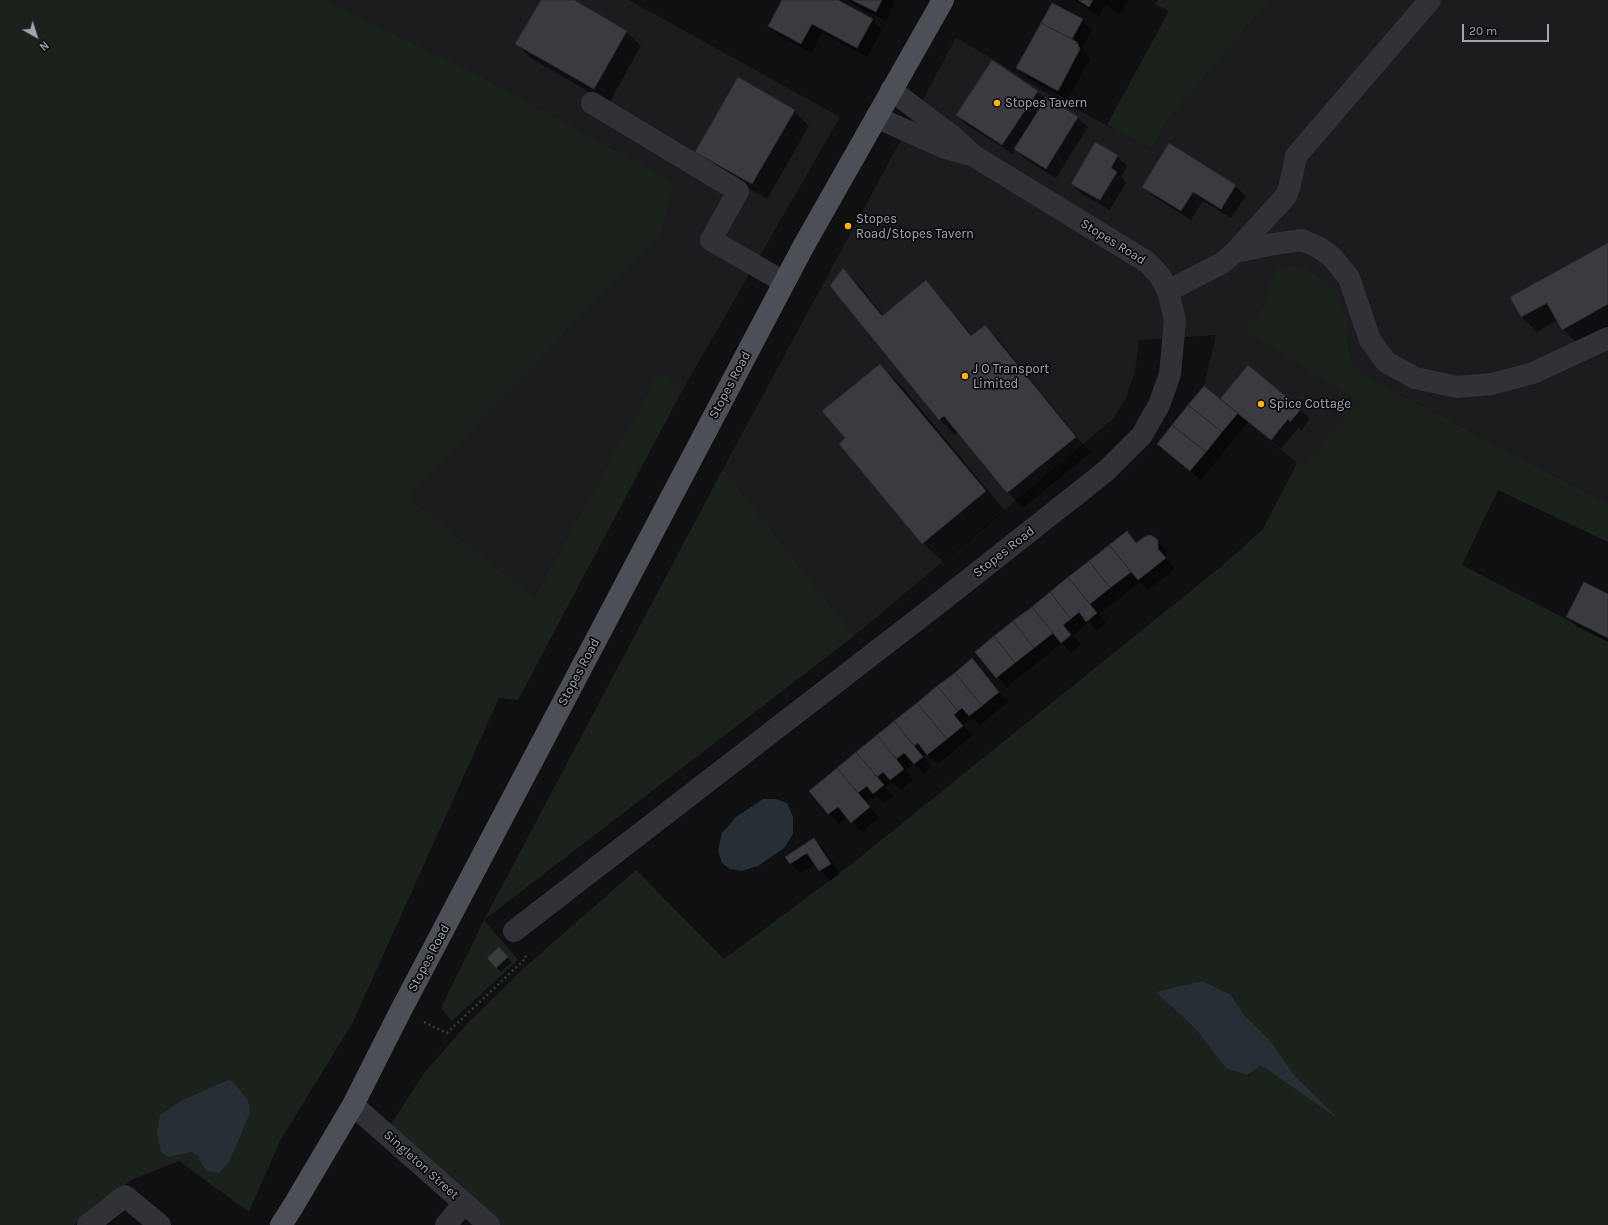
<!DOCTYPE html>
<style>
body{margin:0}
#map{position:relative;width:1608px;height:1225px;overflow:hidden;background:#101012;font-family:Karla,sans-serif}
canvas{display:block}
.north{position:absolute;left:16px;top:16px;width:40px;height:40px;-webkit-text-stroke:3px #0b0b0d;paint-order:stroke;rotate:141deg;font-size:11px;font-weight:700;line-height:16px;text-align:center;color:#a0a6b4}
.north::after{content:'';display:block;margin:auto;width:14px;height:18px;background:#a0a6b4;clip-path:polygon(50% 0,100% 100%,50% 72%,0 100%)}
.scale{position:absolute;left:1462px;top:24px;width:87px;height:18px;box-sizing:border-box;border:2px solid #a0a6b4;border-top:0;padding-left:5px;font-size:12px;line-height:14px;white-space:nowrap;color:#a0a6b4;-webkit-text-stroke:3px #0b0b0d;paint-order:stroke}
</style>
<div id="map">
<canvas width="1608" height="1225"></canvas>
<div class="north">N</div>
<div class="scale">20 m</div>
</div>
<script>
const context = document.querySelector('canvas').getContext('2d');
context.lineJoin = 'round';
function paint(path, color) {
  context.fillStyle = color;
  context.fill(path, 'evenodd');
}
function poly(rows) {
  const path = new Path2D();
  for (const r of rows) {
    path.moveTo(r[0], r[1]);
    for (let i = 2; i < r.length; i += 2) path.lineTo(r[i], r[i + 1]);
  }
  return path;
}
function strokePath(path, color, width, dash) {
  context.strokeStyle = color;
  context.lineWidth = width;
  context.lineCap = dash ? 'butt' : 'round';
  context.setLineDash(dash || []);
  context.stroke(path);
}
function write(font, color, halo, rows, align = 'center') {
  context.font = font + ' Karla,sans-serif';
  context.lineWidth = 3.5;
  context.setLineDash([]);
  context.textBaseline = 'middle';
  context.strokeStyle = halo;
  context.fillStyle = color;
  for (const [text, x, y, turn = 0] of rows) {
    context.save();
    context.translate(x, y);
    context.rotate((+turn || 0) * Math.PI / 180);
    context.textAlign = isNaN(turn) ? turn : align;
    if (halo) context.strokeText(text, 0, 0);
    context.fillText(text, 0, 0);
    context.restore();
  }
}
const built = poly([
 [326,0,629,0,840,117,683,389,659,373,534,597,405,497,661,232,675,183,488,80],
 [1269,0,1608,0,1608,504,1358,372,1350,360,1347,319,1274,270,1263,305,1245,331,1359,402,1303,468,1204,386,1216,335,1139,340,1135,371,1126,398,1113,419,854,636,723,469,956,38,991,58,1041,90,1151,149,1170,117]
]);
const green = poly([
 [0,0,326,0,488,80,675,183,661,232,406,497,534,597,659,372,683,389,518,700,499,698,353,1022,280,1141,249,1212,179,1161,131,1180,74,1225,0,1225],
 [1158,0,1269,0,1170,117,1151,149,1107,125,1169,11,1155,4],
 [1293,266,1306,269,1322,279,1335,292,1347,319,1350,360,1358,372,1608,504,1608,542,1498,490,1462,565,1608,641,1608,1225,500,1225,388,1129,424,1073,466,1025,525,967,636,870,724,959,849,866,1223,565,1263,529,1297,463,1303,467,1359,402,1245,331,1263,305,1274,270],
 [723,469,854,636,484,920,518,960,452,1021,441,1008,484,920]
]);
const water = poly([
 [763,799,776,799,787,803,793,817,793,834,784,848,758,866,742,871,730,869,722,863,718,850,722,833,736,817],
 [1202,981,1231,995,1244,1015,1271,1042,1293,1074,1337,1118,1261,1065,1247,1075,1226,1068,1196,1029,1156,992],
 [230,1079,248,1100,250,1113,229,1162,219,1173,207,1171,201,1163,198,1156,192,1152,168,1157,161,1152,157,1134,160,1115,181,1101]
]);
const shadow = poly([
 [542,0,572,0,626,31,641,46,609,103,532,59,517,44],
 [783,0,836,0,872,20,882,30,867,57,822,33,812,53,779,36,769,26],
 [848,0,896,0,886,21,854,5],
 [1074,0,1129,0,1120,14,1106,5,1099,16],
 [1052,4,1082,20,1092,30,1082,48,1087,54,1090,59,1068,100,1028,78,1018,68],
 [1037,91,1046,100,1078,118,1088,127,1056,178,1025,159,1016,149,1013,154,967,125,957,115],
 [794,111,809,126,767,199,712,167,697,152],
 [1095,143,1117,156,1127,166,1121,177,1126,183,1110,210,1082,194,1072,184],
 [1170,145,1236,186,1246,196,1231,218,1203,201,1191,220,1153,196,1143,187],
 [1608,244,1608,327,1578,344,1563,329,1558,320,1537,332,1522,317,1512,298],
 [843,270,858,284,884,316,926,282,940,297,973,336,985,326,1000,341,1090,453,1023,508,1008,493,958,432,955,435,940,420,831,286],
 [880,365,900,384,1005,511,943,562,923,543,846,438],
 [1220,400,1300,409,1310,419,1301,431,1298,428,1281,449,1248,422,1201,480,1158,444],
 [1127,532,1137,543,1154,538,1167,551,1167,560,1175,569,1148,590,1140,582,1099,614,1106,623,1097,631,1089,622,1073,635,1081,645,1071,653,1062,643,1007,687,976,652],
 [1608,595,1608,642,1577,627,1567,617],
 [972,660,1008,702,980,725,972,718,963,725,972,736,938,764,927,754,923,757,932,767,924,774,914,763,906,770,913,779,901,790,893,782,886,788,893,796,884,803,876,796,867,803,879,818,862,832,847,817,839,824,810,791],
 [814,839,824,849,840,874,830,881,816,864,800,873,790,863],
 [504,953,512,962,501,972,496,967]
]);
const building = poly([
 [541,0,574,0,627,31,594,89,515,44,541,0],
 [782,0,838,0,873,19,857,48,812,24,801,44,768,26,782,0],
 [852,0,882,0,876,12,852,0],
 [1078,0,1093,0,1089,7,1078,0],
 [1052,3,1083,19,1072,39,1041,23,1052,3],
 [1041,23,1077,42,1080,49,1058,91,1016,68,1041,23],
 [992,60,1038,91,1002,145,956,115,992,60],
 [738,77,795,110,752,184,695,152,738,77],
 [1047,97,1078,117,1046,169,1014,149,1047,97],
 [1095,142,1118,155,1111,168,1117,172,1100,200,1071,184,1095,142],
 [1169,143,1236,185,1221,209,1193,192,1181,211,1142,187,1169,143],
 [1608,243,1608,304,1562,330,1547,303,1521,317,1510,297,1608,243],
 [843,268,882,316,926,280,971,336,985,325,1076,437,1007,493,944,416,939,420,830,286,843,268],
 [880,364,986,491,922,544,839,444,845,438,822,411,880,364],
 [1248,365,1301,409,1290,422,1288,419,1271,440,1220,399,1248,365],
 [1204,386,1238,413,1222,432,1188,405,1204,386],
 [1188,405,1222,432,1206,452,1172,425,1188,405],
 [1172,425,1206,452,1190,471,1157,444,1172,425],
 [1127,531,1136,543,1146,536,1151,535,1154,537,1158,540,1158,549,1166,558,1138,580,1109,545,1127,531],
 [1109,545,1131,572,1110,588,1089,561,1109,545],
 [1089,561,1110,588,1090,604,1068,577,1089,561],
 [1068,577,1097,613,1086,622,1079,612,1071,619,1050,592,1068,577],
 [1584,582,1608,594,1608,638,1566,617,1584,582],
 [1050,592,1071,619,1063,625,1071,635,1061,643,1032,607,1050,592],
 [1032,607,1053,633,1034,648,1013,621,1032,607],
 [1013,621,1034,648,1015,663,994,636,1013,621],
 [994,636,1015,663,996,678,975,652,994,636],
 [972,658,999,692,982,706,955,673,972,658],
 [955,673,982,706,969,716,962,708,958,711,937,686,955,673],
 [937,686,958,711,954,715,963,726,947,739,917,703,937,686],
 [917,703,947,739,927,755,918,743,914,746,894,721,917,703],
 [894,721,923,757,914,764,904,753,896,759,877,735,894,721],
 [877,735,904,769,890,780,883,772,877,777,856,752,877,735],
 [856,752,884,785,873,794,867,786,858,793,837,768,856,752],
 [837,768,870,807,851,823,838,807,828,814,809,791,837,768],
 [814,838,831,864,819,871,807,853,790,864,785,857,814,838],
 [499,947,508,957,496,968,487,958,499,947]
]);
const path = poly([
 [424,1022,447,1033,526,958,524,953]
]);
const minor = poly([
 [592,103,738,191,711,240,784,282],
 [876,117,945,148,967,154],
 [1235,252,1274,244,1302,240,1318,247,1332,257,1349,278,1370,340,1386,362,1415,378,1457,387,1492,384,1533,373,1608,338],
 [1168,291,1222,263,1235,252,1286,196,1290,185,1296,156,1430,0],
 [514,931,944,599,1106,471,1142,435,1159,405,1170,374,1175,320,1168,291,1160,276,1147,262,974,156,951,135,891,90],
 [353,1105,489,1225],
 [88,1225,125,1196,160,1225],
 [446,1225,464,1203]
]);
const major = poly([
 [281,1225,292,1208,353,1105,400,1012,803,247,943,0]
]);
const markers = [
 [997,103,4,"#ffb31b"],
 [848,226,4,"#ffb31b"],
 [965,376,4,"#ffb31b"],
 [1261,404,4,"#ffb31b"]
];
const poiNames = [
 ["Stopes Tavern",1005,103],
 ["Stopes",856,219],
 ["Road/Stopes Tavern",856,234],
 ["J O Transport",973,369],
 ["Limited",973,384],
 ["Spice Cottage",1269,404]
];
const streetNames = [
 ["Stopes Road",1113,242,32],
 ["Stopes Road",730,385,-62],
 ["Stopes Road",1004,552,-38],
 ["Stopes Road",579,672,-62],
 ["Stopes Road",429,958,-62],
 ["Singleton Street",421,1165,42]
];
paint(built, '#1c1c1f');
paint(green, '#1a221b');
paint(water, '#262f36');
paint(shadow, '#0007');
paint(building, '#3a3b40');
strokePath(building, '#2a2a2e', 1);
strokePath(path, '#37393e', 2.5, [2, 3]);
strokePath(minor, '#313237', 22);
strokePath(major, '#4d4f57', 22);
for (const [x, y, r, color] of markers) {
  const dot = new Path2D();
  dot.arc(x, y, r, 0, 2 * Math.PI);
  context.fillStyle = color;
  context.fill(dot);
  strokePath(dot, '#0b0b0d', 1.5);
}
write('13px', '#a0a6b4', '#0b0b0d', poiNames, 'left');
write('13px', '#a0a6b4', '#0b0b0d', streetNames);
</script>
